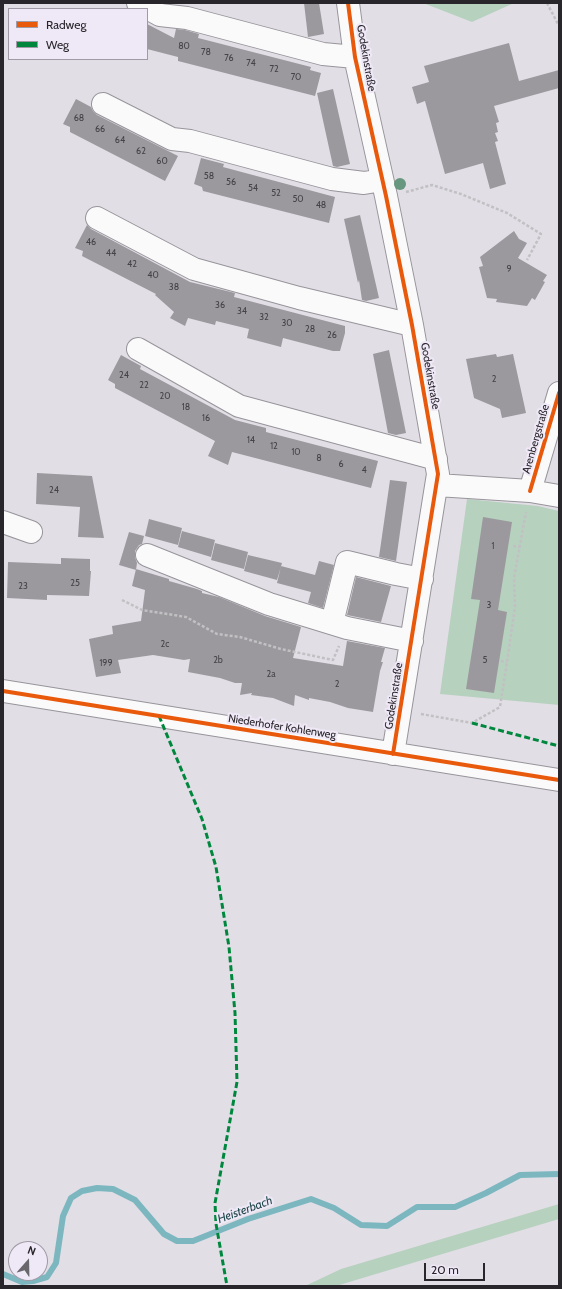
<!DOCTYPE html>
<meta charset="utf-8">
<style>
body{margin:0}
#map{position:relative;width:562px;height:1289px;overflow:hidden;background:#e2dee6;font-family:Cabin,sans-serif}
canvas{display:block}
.frame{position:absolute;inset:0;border:4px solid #28262b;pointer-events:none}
.legend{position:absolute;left:8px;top:8px;width:140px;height:52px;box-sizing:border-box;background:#efe8f6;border:1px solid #9f9aa5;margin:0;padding:5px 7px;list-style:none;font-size:12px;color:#28262b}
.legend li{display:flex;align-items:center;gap:8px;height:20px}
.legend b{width:20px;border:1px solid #9f9aa5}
.north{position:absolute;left:8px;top:1241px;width:40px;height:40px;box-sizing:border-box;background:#efe8f6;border:1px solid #9f9aa5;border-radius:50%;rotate:20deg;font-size:11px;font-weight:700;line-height:16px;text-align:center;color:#28262b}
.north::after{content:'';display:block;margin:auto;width:14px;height:18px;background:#69666c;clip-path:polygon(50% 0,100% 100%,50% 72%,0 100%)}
.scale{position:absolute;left:424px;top:1263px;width:61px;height:18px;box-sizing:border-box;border:2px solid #28262b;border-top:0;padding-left:5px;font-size:12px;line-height:14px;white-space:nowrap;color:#28262b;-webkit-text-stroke:3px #efe8f6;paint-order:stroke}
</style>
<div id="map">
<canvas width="562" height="1289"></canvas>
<div class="frame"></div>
<ul class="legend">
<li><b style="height:5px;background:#e8590c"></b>Radweg</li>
<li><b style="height:5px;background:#00873e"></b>Weg</li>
</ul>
<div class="north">N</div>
<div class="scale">20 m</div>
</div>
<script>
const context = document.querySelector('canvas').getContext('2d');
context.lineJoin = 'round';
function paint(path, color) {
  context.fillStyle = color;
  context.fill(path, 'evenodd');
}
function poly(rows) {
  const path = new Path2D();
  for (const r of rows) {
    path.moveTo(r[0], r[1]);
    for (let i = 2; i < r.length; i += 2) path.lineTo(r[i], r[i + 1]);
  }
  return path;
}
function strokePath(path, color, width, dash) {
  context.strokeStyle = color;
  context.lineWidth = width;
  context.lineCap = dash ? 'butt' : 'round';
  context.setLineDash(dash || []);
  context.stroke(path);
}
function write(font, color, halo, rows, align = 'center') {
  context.font = font + ' Cabin,sans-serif';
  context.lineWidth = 4;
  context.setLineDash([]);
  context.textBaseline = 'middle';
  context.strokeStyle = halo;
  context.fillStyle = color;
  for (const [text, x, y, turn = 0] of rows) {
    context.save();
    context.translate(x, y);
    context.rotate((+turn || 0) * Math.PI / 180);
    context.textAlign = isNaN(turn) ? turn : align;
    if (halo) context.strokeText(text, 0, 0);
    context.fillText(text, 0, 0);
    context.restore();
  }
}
const green = poly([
 [423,3,514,3,472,22],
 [467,499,538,506,559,511,559,705,440,694],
 [559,1204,559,1219,336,1286,305,1286,341,1269]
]);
const stream = poly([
 [3,1274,22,1282,33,1281,47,1277,56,1263,63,1216,71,1198,82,1191,97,1188,113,1189,135,1200,164,1234,177,1241,193,1241,248,1219,311,1199,334,1208,361,1225,387,1226,417,1207,455,1207,486,1193,520,1175,559,1174]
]);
const building = poly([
 [304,3,319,3,324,34,308,37],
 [147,24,174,38,176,29,185,30,199,34,198,38,206,40,311,67,310,70,321,73,315,96,178,61,178,57,147,49],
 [509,43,519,81,559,70,559,88,494,106,499,122,496,123,498,132,495,133,498,141,495,142,506,184,490,189,483,163,445,174,425,101,417,104,412,87,429,82,424,66],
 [333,89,350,164,337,167,333,166,317,93],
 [76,99,91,107,93,111,97,115,178,156,165,181,70,132,70,127,63,124],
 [201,158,224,164,223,167,335,197,329,223,203,191,202,187,194,184],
 [360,215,379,298,366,301,362,300,359,280,358,283,344,219],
 [87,225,91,229,190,282,235,293,234,297,345,326,345,333,340,351,333,351,283,338,281,347,247,338,249,329,216,321,215,325,188,318,185,326,170,318,174,312,155,295,156,294,82,256,83,251,75,248],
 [514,231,519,239,527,243,518,258,547,275,543,281,545,282,535,300,532,298,527,306,496,302,497,299,487,298,479,267,483,266,480,257],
 [389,350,406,433,396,435,388,433,373,354],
 [496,354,497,357,513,354,526,413,502,418,500,409,474,398,466,359],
 [121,355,141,366,140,369,235,420,266,428,266,432,378,461,371,488,232,452,228,465,208,456,215,441,115,388,115,384,108,380],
 [37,473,92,476,104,538,78,537,80,507,36,504],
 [390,480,407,482,396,561,379,557],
 [483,517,512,522,498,610,507,612,494,693,466,689,480,600,471,599],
 [149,519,182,528,178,545,145,536],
 [182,531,215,540,211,557,178,547],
 [129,532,144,536,142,544,139,545,135,551,135,557,137,563,136,570,119,565],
 [215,543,248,552,244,569,211,560],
 [248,555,282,563,277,580,244,571],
 [61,558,90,559,90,571,91,571,89,596,47,595,47,600,7,598,8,562,61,564],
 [319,561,334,565,323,608,308,603,311,592,277,583,281,566,315,575],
 [136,569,169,579,169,581,197,589,202,591,202,593,219,597,265,616,301,627,293,658,343,666,347,641,385,648,381,662,383,662,380,671,373,712,348,708,330,702,309,698,309,700,295,695,294,706,273,698,251,695,252,693,240,695,242,683,235,683,220,678,188,672,190,659,184,660,153,655,118,660,121,673,96,677,89,639,113,634,112,626,141,621,145,590,132,586],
 [356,577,391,586,381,622,347,615]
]);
const path = poly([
 [547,3,558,24],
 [406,192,432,185,461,194,507,213,541,234,527,260],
 [513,546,520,547],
 [122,600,142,610,186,617,217,634,240,637,281,649,333,660,339,646],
 [501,661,507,662],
 [421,714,472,723,500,707,507,662,515,607,514,578,526,512]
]);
const minor = poly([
 [138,3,160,15,187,18,323,54,355,57],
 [348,3,355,57,386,196,412,325,438,474,393,754],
 [103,104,172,139,190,141,332,179,364,183,382,180],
 [97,218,194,269,299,298,412,325],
 [138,349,239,406,436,459],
 [437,485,530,491,559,496],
 [530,491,559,393],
 [3,522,31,532],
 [147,555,269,604,347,628,412,641],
 [332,623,347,562,396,574,422,579],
 [3,691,559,780]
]);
const quiet = poly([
 [159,716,202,819,216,867,229,947,235,1013,237,1082,215,1203,216,1224,227,1286],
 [472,723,559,746]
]);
const cycleway = poly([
 [348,3,355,57,386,196,412,325,438,474,393,754],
 [530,491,559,393],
 [3,691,559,780]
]);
const trees = [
 [400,184]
];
const numberNames = [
 ["80",184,46],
 ["78",206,52],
 ["76",229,58],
 ["74",251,63],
 ["72",274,69],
 ["70",296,77],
 ["68",79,118],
 ["66",100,129],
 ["64",120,140],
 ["62",141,151],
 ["60",162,161],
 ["58",209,176],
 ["56",231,182],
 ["54",253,188],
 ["52",276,193],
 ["50",298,199],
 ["48",321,205],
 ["46",91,242],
 ["44",111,253],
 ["42",132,264],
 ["9",509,269],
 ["40",153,275],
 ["38",174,287],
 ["36",220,305],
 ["34",242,311],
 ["32",264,317],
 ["30",287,323],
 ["28",310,329],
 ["26",332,335],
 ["24",124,375],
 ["2",494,379],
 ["22",144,385],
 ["20",165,396],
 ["18",186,407],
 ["16",206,418],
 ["14",251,440],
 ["12",274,446],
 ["10",296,452],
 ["8",319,458],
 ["6",341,464],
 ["4",364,470],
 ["24",54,490],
 ["1",493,546],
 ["25",75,583],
 ["23",23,586],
 ["3",489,605],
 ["2c",165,644],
 ["2b",218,660],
 ["5",485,660],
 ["199",106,663],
 ["2a",271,674],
 ["2",337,684]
];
const streetNames = [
 ["Godekinstraße",366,58,80],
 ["Godekinstraße",430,376,80],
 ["Arenbergstraße",536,439,-74],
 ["Godekinstraße",394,696,-81],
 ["Niederhofer Kohlenweg",282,727,9]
];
const waterNames = [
 ["Heisterbach",245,1210,-20]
];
paint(green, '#b7d1bf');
strokePath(stream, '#7cb7c0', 6);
paint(building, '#9c999e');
strokePath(minor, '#97949a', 24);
strokePath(path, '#c1c0c3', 2.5, [3, 2]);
strokePath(minor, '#fbfafb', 22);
strokePath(quiet, '#00873e', 3, [6, 3]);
strokePath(cycleway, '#e8590c', 4);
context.fillStyle = '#67987f';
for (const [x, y] of trees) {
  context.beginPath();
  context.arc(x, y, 6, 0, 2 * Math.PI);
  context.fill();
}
write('9px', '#454348', null, numberNames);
write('11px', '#28262b', '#efe8f6', streetNames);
write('italic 12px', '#20484c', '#efe8f6', waterNames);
</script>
